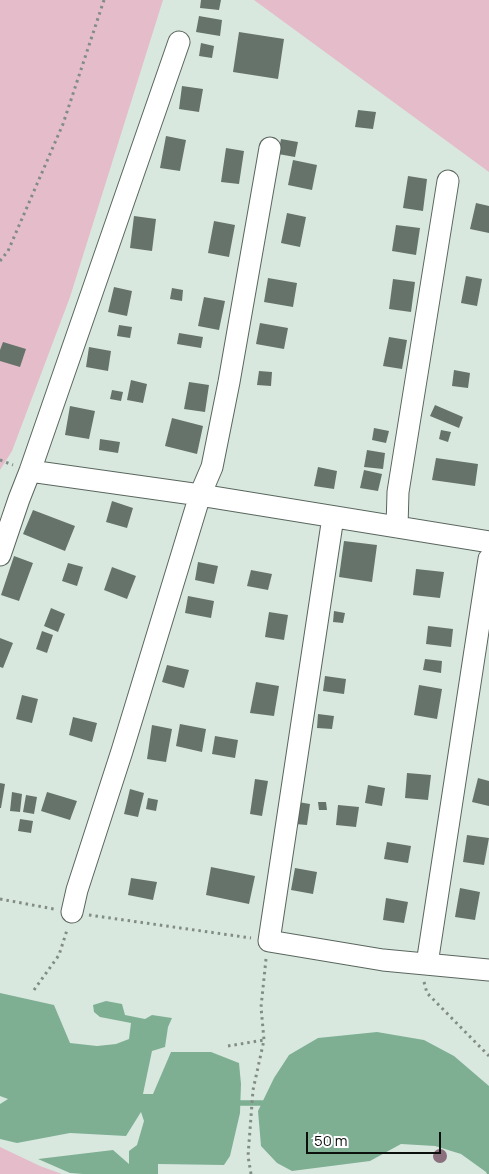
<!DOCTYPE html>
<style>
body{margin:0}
#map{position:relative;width:489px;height:1174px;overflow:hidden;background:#d9e8df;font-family:Manrope,sans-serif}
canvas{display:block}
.scale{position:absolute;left:306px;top:1132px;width:135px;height:22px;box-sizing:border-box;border:2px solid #0b100d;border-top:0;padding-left:6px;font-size:15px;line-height:18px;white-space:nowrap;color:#0b100d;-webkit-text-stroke:4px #fff;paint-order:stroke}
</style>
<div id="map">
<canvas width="489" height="1174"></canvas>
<div class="scale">50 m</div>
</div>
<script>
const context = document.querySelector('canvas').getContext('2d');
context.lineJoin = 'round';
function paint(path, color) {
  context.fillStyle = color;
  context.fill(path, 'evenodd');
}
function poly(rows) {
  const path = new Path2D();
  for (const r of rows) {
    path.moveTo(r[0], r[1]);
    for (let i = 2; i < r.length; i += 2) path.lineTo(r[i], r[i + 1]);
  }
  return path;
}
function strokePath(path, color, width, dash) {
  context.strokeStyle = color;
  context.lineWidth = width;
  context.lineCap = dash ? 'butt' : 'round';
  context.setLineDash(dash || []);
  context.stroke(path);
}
const green = poly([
 [0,0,163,0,70,297,12,451,0,470],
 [254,0,489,0,489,172],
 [0,1147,40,1166,62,1174,0,1174]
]);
const water = poly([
 [0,993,54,1005,70,1043,97,1046,116,1044,129,1039,131,1023,100,1017,94,1012,93,1005,106,1001,122,1004,125,1015,145,1019,152,1015,172,1018,168,1027,165,1047,152,1051,143,1094,153,1094,171,1052,211,1052,239,1063,241,1084,240,1113,230,1156,224,1165,158,1164,158,1174,83,1174,70,1173,38,1159,113,1150,129,1164,129,1151,137,1145,144,1121,141,1112,126,1136,70,1133,17,1143,0,1139,0,1104,8,1099,0,1096],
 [377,1032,424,1040,454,1056,489,1086,489,1174,487,1174,486,1172,461,1154,435,1146,401,1144,370,1161,292,1171,277,1163,261,1146,258,1111,274,1078,289,1055,318,1038]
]);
const stream = poly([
 [240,1103,262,1103]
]);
const building = poly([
 [201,0,221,0,219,10,200,8],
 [199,16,222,20,220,36,196,32],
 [239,32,284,39,278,79,233,72],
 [201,43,214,46,212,58,199,56],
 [182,86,203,89,199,112,179,109],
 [358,110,376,112,373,129,355,127],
 [166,136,186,140,180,171,160,168],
 [281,139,298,142,295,157,278,154],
 [226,148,244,151,239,184,221,182],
 [293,160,317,165,312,190,288,185],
 [408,176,427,179,423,211,403,208],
 [476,203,489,206,489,233,470,229],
 [287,213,306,217,300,247,281,243],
 [134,216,156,219,152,251,130,248],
 [214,221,235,225,229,257,208,253],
 [396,225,420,228,416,255,392,251],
 [466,276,482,279,477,306,461,303],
 [268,278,297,283,293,307,264,302],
 [393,279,415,282,411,312,389,309],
 [114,287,132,291,127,316,108,312],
 [172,288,183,290,182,301,170,299],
 [204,297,225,301,219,330,198,326],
 [260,323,288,328,284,349,256,344],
 [119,325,132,327,130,338,117,336],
 [179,333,203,337,201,348,177,344],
 [389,337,407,340,402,369,383,366],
 [3,342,26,349,20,367,0,361,0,350],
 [89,347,111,351,108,371,86,367],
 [454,370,470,373,468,388,452,386],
 [259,371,272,372,271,386,257,385],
 [131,380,147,384,143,403,127,400],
 [189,382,209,385,205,412,184,409],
 [112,390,123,392,121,401,110,399],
 [435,405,463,417,459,428,430,416],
 [70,406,95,411,89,439,65,435],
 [172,418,203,426,197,454,165,446],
 [374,428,389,431,386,443,372,440],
 [441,430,451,432,448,442,439,439],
 [100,439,120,442,118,453,99,450],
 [367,450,385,453,383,469,364,467],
 [436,458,478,464,475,486,432,480],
 [318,467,337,471,334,489,314,486],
 [364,470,382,474,378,491,360,488],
 [112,501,133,508,127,528,106,522],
 [33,510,75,526,65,551,23,534],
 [344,541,377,545,372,582,339,577],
 [14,556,33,563,19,601,1,595],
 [198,562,218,566,214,584,195,580],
 [68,563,83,567,77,586,62,581],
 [112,567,136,576,127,599,104,590],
 [416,569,444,572,440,598,413,595],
 [251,570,272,574,268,590,247,586],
 [188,596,214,601,211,618,185,613],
 [51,608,65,614,58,632,44,626],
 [334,611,345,613,343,623,333,622],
 [269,612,288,615,284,640,265,637],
 [428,626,453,629,451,647,426,644],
 [42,631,53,635,47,653,36,649],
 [0,638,13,643,3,668,0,667],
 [425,659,442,661,441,673,423,670],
 [167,665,189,670,184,688,162,682],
 [325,676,346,679,344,694,323,691],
 [256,682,279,686,274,716,250,713],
 [419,685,442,689,437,719,414,715],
 [22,695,38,699,32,723,16,719],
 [318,714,334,716,332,729,317,728],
 [73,717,97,723,92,742,69,735],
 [180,724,206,729,202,752,176,746],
 [152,725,172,729,166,762,147,759],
 [215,736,238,740,235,758,212,754],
 [407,773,431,775,428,800,405,798],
 [478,778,489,781,489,806,472,802],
 [255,779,268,781,262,816,250,814],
 [0,783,5,784,1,808,0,808],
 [368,785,385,788,382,806,365,803],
 [130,789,144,793,138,817,124,814],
 [12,792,22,794,20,812,10,811],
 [47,792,77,801,70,820,41,811],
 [26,795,37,797,34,814,23,812],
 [148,798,158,800,156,811,146,809],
 [298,802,310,804,307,825,295,824],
 [318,802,326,802,327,810,319,810],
 [338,805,359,807,356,827,336,825],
 [20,819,33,821,31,833,18,831],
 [467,835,489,838,484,865,463,862],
 [387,842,411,846,408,863,384,859],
 [211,867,255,876,249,904,206,895],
 [295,868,317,872,313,894,291,890],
 [131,878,157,882,153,900,128,895],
 [460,888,480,892,475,920,455,917],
 [386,898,408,902,404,923,383,920]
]);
const path = poly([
 [0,261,8,251,63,124,104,0],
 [0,460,13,465],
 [0,899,54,909],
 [89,915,251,938],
 [424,982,427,993,489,1056],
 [34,990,59,955,67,930],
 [228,1046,264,1040],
 [251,1174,248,1156,253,1090,264,1040,261,1007,266,959]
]);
const street = poly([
 [30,471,200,495,489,542],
 [333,517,269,941,383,960,489,970],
 [397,527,398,492,448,181],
 [0,555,19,499,30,471,179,42],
 [72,912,77,890,122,751,200,495,212,467,229,382,270,148],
 [427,964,489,559]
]);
const trees = [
 [440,1156]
];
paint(green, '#e4bcca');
paint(water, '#7eaf93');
strokePath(stream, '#7eaf93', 5.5);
paint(building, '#66736b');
strokePath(street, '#59665e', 23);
strokePath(path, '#818c86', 3, [2.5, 4]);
strokePath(street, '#fff', 21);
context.fillStyle = '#8b707d';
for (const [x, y] of trees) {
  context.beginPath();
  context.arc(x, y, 7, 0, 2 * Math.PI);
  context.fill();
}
</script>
